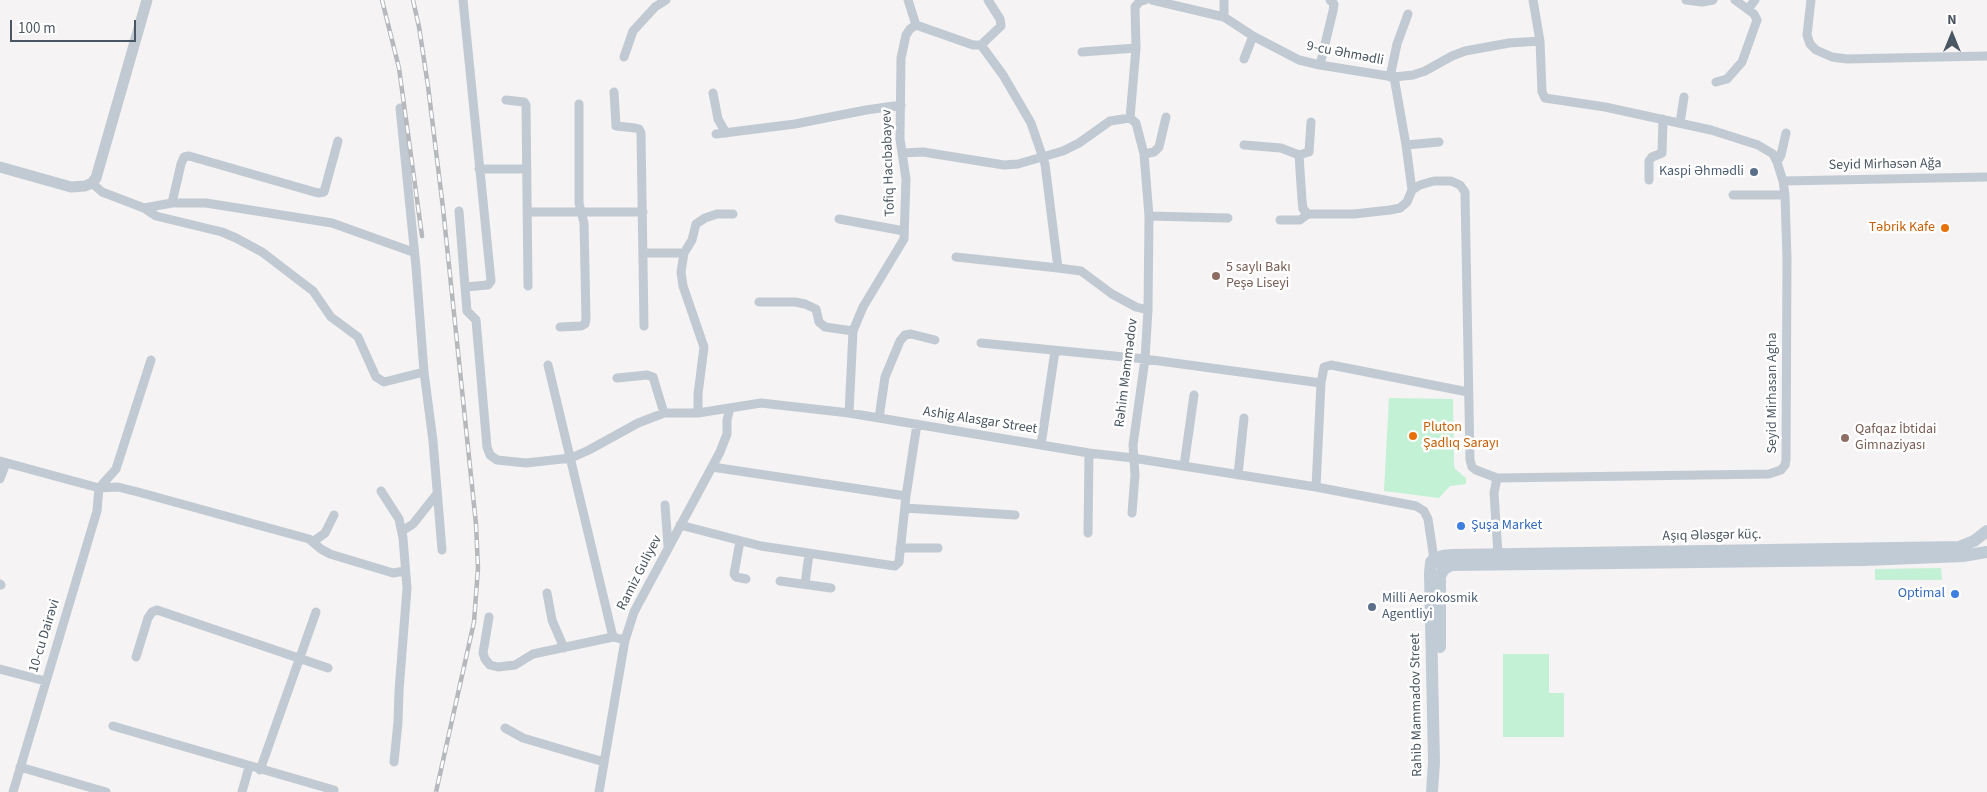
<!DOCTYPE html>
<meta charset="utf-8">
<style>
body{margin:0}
#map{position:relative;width:1987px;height:792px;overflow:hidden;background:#f5f3f3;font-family:"Source Sans 3",sans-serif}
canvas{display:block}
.north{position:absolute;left:1927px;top:10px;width:50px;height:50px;-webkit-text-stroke:4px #fff;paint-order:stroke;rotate:0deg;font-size:14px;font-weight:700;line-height:20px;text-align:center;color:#4a5661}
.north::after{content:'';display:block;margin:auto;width:18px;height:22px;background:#4a5661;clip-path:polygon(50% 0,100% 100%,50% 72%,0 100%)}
.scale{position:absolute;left:10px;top:20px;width:126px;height:22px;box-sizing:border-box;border:2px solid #4a5661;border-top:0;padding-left:6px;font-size:15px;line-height:18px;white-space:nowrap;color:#4a5661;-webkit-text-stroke:4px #fff;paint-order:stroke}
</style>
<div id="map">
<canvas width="1987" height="792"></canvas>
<div class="north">N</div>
<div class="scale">100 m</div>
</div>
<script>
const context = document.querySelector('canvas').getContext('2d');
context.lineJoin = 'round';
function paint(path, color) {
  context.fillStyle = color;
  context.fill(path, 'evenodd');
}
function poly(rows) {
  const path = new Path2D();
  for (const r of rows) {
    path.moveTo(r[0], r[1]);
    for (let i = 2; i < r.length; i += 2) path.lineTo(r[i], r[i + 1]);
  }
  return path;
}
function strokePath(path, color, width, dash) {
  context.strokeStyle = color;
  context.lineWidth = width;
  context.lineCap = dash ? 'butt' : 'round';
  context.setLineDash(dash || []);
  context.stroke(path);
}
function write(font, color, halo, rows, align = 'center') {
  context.font = font + ' "Source Sans 3",sans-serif';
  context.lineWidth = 5;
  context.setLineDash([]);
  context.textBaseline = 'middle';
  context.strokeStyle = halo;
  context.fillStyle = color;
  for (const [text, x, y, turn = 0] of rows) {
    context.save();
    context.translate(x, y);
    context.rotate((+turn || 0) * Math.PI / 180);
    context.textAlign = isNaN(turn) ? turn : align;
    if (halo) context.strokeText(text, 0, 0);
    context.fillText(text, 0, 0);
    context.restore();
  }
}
const green = poly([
 [1389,398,1453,399,1454,464,1455,469,1466,478,1466,484,1450,486,1439,498,1384,491],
 [1941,568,1942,580,1875,580,1875,569],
 [1503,654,1549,654,1549,693,1564,693,1564,737,1503,737]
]);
const minor = poly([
 [463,0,491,281,488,285,465,287,467,311,476,320,487,447,490,455,497,460,526,463,571,458,589,450,638,423,664,413,698,413,761,403,849,413,1089,453,1133,458,1316,487,1416,506,1424,511,1428,519,1434,559,1444,569],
 [908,0,916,25,973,45,981,45,1003,75,1031,123,1045,164,1058,268,1081,271,1112,294,1136,307,1148,310,1145,359,1133,445,1135,475,1132,513],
 [1152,0,1224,17,1253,36,1299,60,1320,65,1394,77,1413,75,1425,71,1452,56,1465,51,1509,43,1540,41],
 [1686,0,1702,2,1713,0],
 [1811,0,1807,35,1810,44,1816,50,1832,57,1847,59,1987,56],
 [1748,9,1755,0],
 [1224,17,1224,0],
 [981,45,1001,26,1000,19,988,0],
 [1082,52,1136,48],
 [624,57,633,31,655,7,666,0],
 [1244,59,1253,36],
 [1320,65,1333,11,1334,4,1330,0],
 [1390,77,1397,44,1408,14],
 [1394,77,1406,145,1412,190],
 [1716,82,1727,79,1742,62,1757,20,1754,14,1735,0],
 [614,92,616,126,635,128,639,129,641,133,644,326],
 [713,93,718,119,726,133],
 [506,100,524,102,526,105,528,286],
 [400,108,416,267,424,372,433,441,442,550],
 [1130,118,1136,123,1144,154,1149,216,1148,310],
 [1130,118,1136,48,1135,7,1140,1,1145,0],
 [1680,123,1684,97],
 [716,134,795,124,866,110,901,105],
 [1244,145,1281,148,1299,155],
 [1406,145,1439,142],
 [902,153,923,152,1004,165,1018,164,1063,151,1079,143,1110,121,1130,118],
 [1144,154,1154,152,1159,147,1166,117],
 [1777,162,1781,155,1786,133],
 [479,169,527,169],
 [1649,180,1649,161,1652,157,1662,153,1663,119],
 [1783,181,1987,177],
 [92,183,102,192,144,208,156,216,222,232,236,238,262,252,313,291,331,317,358,337,376,377,384,382,424,372],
 [1733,195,1785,195],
 [172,203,181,164,184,157,189,156,318,193,324,192,338,141],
 [144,208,172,203,206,203,332,223,413,252],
 [459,211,465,287],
 [527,212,643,212],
 [1308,214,1303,209,1302,200,1299,155,1309,152,1311,122],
 [1149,216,1228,218],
 [839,219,904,231],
 [1280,220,1300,220,1308,214,1354,214,1390,210,1400,208,1407,202,1412,190,1420,185,1434,181,1451,181,1460,185,1465,192,1470,460,1472,467,1476,470,1497,478,1769,474,1781,470,1785,465,1786,460,1787,259,1785,195,1783,181,1777,162,1773,154,1758,145,1711,130,1605,107,1545,98,1542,92,1540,41,1533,0],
 [643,253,684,253],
 [956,257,1058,268],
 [759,302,795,302,805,304,816,309,819,322,825,327,853,331],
 [560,327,581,326,585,324,586,319,584,223,579,203,579,104],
 [981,343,1145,359,1321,383],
 [548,365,613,637,625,640],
 [617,378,647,375,653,377,664,413],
 [698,413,698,394,704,347,683,286,681,272,684,253,692,240,696,224,705,218,717,214,733,214],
 [849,413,853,331,863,307,904,239,906,179,900,139,901,58,906,35,910,29,916,25],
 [879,418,885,377,900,341,905,335,911,334,935,340],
 [1041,445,1055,351],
 [0,461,99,488,118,487,138,492,309,539,321,549,330,554,393,573,405,571],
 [1184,466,1194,395],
 [712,467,906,496],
 [1238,475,1244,418],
 [1497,478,1494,493,1498,554],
 [0,479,6,463],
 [1316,487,1321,383,1324,367,1331,365,1468,392],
 [99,488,116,469,151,360],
 [381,491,399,519,403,538,407,588,399,691,398,722,394,762],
 [665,505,668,546],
 [905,508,1015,515],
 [680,525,761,546,895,566,899,562,906,496,917,424],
 [402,531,413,524,436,495],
 [1088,533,1089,453],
 [314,541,325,533,334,515],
 [740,541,734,574,736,577,746,579],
 [900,548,938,548],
 [780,581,831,588],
 [0,584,1,585],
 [805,584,809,554],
 [547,593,552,620,564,648],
 [489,617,483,653,485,659,490,665,498,667,515,665,533,654,613,637],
 [136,657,148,618,152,612,157,610,328,668],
 [0,669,45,681],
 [113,726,334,790],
 [505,728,523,738,604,762],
 [20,767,106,792],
 [260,770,316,612],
 [13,792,97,511,99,488],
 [242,792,249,767],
 [599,792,625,640,634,612,720,452,727,434,727,420,730,408]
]);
const tertiary = poly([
 [0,167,71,187,85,186,92,183,96,178,147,0]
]);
const secondary = poly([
 [1440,647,1440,576,1444,569,1451,565,1865,560,1963,556,1987,552],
 [1432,792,1434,762,1430,574,1431,562,1434,559,1443,556,1452,555,1959,547,1974,541,1987,531]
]);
const rail = poly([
 [382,0,399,68,422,236],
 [413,0,419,27,428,86,443,208,476,524,478,568,474,622,436,792]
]);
const markers = [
 [1754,172,5,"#5c6f8a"],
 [1945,228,5,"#e8710a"],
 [1216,276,5,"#8d6e63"],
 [1413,436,5,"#e8710a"],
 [1845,438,5,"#8d6e63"],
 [1461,526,5,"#3f7fe0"],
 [1955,594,5,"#3f7fe0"],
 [1372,607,5,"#5c6f8a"]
];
const streetNames = [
 ["9-cu Əhmədli",1345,54,11],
 ["Tofiq Hacıbabayev",889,163,-92],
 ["Seyid Mirhəsən Ağa",1885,165,-1],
 ["Rəhim Məmmədov",1127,373,-83],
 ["Seyid Mirhasan Agha",1773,393,-90],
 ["Ashig Alasgar Street",980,421,9],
 ["Aşıq Ələsgər küç.",1712,536,-1],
 ["Ramiz Guliyev",640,573,-63],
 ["10-cu Dairəvi",45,636,-73],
 ["Rahib Mammadov Street",1417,705,-91]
];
const serviceNames = [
 ["Kaspi Əhmədli",1744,172],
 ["Milli Aerokosmik",1382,599,"left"],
 ["Agentliyi",1382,615,"left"]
];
const foodNames = [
 ["Təbrik Kafe",1935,228],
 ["Pluton",1423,428,"left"],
 ["Şadlıq Sarayı",1423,444,"left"]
];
const educationNames = [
 ["5 saylı Bakı",1226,268],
 ["Peşə Liseyi",1226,284],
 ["Qafqaz İbtidai",1855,430],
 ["Gimnaziyası",1855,446]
];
const shopNames = [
 ["Şuşa Market",1471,526],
 ["Optimal",1945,594,"right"]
];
paint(green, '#c3f1d5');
strokePath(minor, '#c1cad2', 9);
strokePath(tertiary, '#c1cad2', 11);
strokePath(secondary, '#c1cbd6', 12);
strokePath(rail, '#b5b8bd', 4.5);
strokePath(rail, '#fff', 2.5, [8]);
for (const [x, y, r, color] of markers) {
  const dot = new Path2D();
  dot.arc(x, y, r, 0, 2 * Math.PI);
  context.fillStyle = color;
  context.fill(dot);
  strokePath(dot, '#fff', 2);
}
write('14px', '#4a5661', '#fff', streetNames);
write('14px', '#4e5e75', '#fff', serviceNames, 'right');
write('14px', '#c56008', '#fff', foodNames, 'right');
write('14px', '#785e54', '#fff', educationNames, 'left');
write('14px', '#366cbe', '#fff', shopNames, 'left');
</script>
